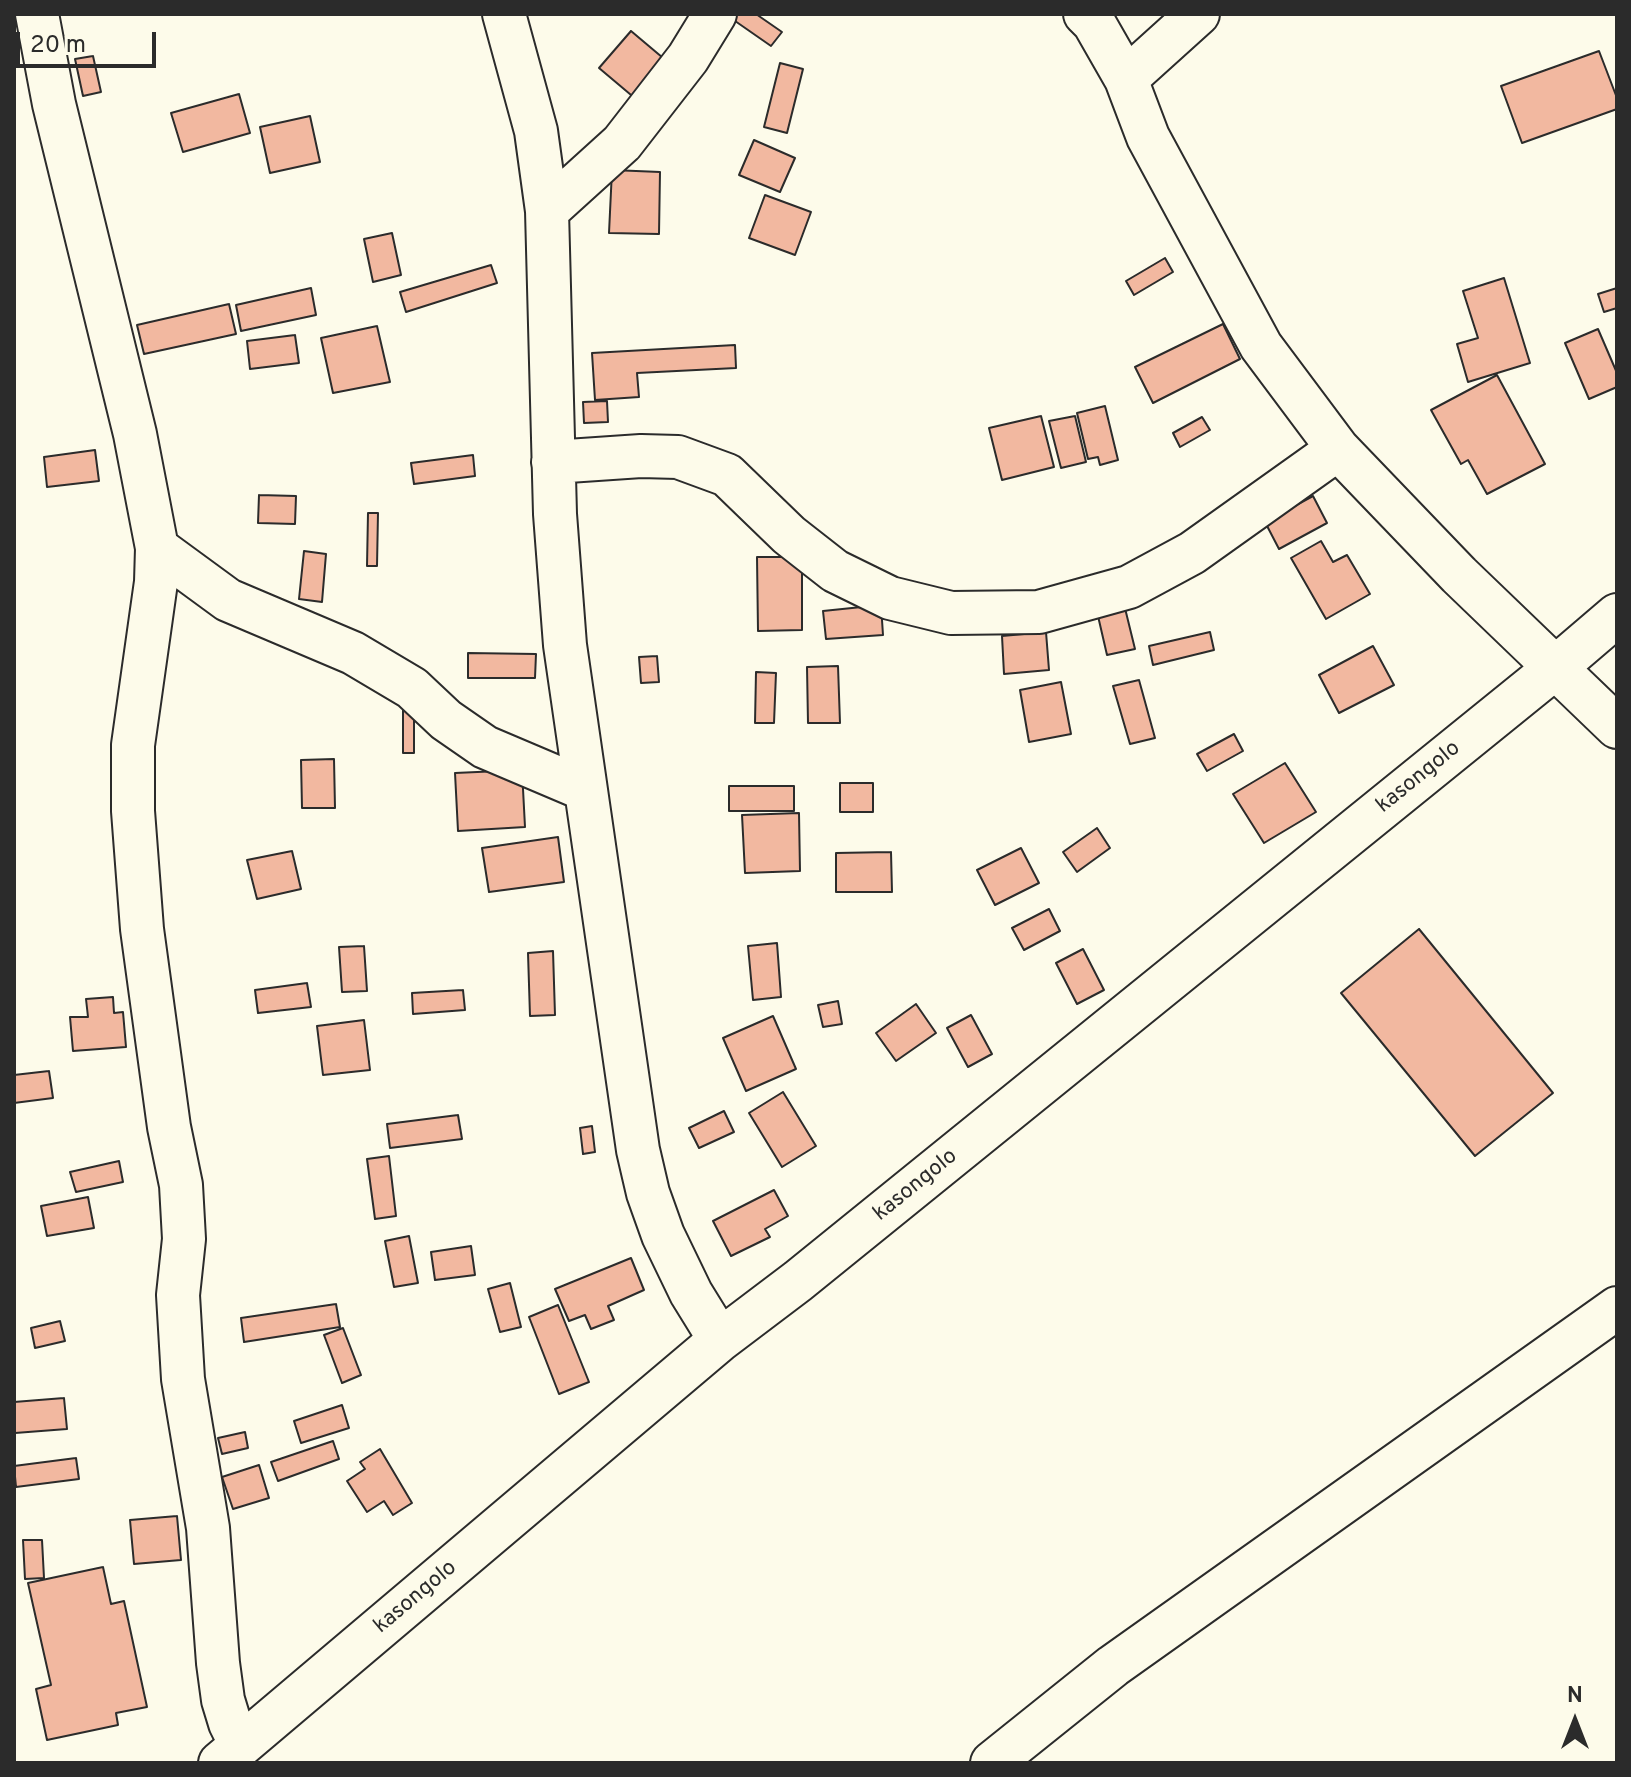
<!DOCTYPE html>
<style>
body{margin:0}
#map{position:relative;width:1631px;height:1777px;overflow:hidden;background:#fdfbea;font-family:Overpass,sans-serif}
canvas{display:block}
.frame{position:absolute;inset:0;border:16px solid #2b2b2b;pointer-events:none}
.north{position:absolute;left:1535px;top:1681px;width:80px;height:80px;-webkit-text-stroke:6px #fdfbea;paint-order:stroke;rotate:0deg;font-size:22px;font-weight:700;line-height:32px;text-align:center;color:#2b2b2b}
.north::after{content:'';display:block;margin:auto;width:28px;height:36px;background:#2b2b2b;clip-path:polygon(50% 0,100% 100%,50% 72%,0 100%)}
.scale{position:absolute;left:16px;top:32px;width:140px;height:36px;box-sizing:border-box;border:4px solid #2b2b2b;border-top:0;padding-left:10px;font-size:24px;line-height:28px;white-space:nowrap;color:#2b2b2b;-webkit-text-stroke:6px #fdfbea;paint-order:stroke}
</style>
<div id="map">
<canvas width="1631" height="1777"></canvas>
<div class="frame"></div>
<div class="north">N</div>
<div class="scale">20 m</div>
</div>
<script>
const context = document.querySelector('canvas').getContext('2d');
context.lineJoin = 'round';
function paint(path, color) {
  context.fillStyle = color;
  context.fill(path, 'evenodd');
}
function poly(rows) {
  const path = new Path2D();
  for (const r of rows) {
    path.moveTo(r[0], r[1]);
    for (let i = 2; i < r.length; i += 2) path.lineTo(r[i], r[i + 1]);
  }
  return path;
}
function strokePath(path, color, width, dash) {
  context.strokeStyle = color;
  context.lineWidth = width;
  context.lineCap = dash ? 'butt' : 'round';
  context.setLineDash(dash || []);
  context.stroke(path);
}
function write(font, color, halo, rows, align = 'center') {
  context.font = font + ' Overpass,sans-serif';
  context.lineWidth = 6;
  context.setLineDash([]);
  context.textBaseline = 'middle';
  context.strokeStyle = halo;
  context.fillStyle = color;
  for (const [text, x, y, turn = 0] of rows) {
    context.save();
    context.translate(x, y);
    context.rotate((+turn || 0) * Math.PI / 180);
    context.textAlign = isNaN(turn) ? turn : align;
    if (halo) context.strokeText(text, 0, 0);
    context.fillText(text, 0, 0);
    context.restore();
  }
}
const building = poly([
 [725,14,756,14,782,32,771,46,725,14],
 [631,31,669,63,637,100,599,68,631,31],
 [1599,51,1617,98,1617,109,1522,143,1501,86,1599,51],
 [93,56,101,92,83,96,75,59,93,56],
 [780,63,803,69,787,133,764,127,780,63],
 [239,94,250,133,183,152,171,113,239,94],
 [310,116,320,162,270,173,260,127,310,116],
 [754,140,795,158,780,192,739,175,754,140],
 [612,170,660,172,659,234,609,233,612,170],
 [765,195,811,212,795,255,749,238,765,195],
 [392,233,401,275,373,282,364,239,392,233],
 [1165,258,1173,272,1134,295,1126,281,1165,258],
 [491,265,497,283,406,312,400,292,491,265],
 [1504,278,1530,363,1468,382,1457,344,1478,338,1463,291,1504,278],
 [311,288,316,315,241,331,236,305,311,288],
 [1617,288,1617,308,1604,312,1598,294,1617,288],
 [229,304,236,334,144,354,137,325,229,304],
 [1223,324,1240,359,1153,403,1135,367,1223,324],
 [377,326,390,382,333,393,321,338,377,326],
 [1598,329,1617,373,1617,387,1589,399,1565,343,1598,329],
 [295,335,299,363,250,369,247,341,295,335],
 [735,345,736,368,637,373,639,397,595,400,592,353,735,345],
 [1497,375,1545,464,1487,494,1468,460,1461,464,1431,410,1497,375],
 [607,401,608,422,584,423,583,402,607,401],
 [1105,406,1118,460,1100,465,1098,457,1088,459,1077,413,1105,406],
 [1041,416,1054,467,1002,480,989,428,1041,416],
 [1075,416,1086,462,1061,468,1049,421,1075,416],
 [1202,417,1210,430,1180,447,1173,433,1202,417],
 [95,450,99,481,47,487,44,457,95,450],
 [473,455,475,476,414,484,411,463,473,455],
 [259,495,296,496,295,524,258,523,259,495],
 [1313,496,1327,523,1279,549,1265,522,1313,496],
 [368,513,378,513,377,566,367,566,368,513],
 [1321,541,1333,562,1347,555,1370,594,1326,619,1291,558,1321,541],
 [304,551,326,554,322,602,299,599,304,551],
 [757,557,802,557,802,630,758,631,757,557],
 [1122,596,1135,649,1107,655,1095,603,1122,596],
 [881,605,883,635,826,639,823,611,881,605],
 [1046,632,1049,670,1004,674,1002,636,1046,632],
 [1210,632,1214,650,1153,665,1149,646,1210,632],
 [1373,646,1394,685,1339,713,1319,675,1373,646],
 [468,653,536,654,535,678,468,678,468,653],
 [657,656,659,682,641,683,639,657,657,656],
 [838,666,840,723,808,723,807,667,838,666],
 [756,672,776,673,774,723,755,723,756,672],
 [1139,680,1155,738,1130,744,1113,686,1139,680],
 [1061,682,1071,734,1029,742,1020,690,1061,682],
 [403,703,414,703,414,753,403,753,403,703],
 [1234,734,1243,751,1207,771,1197,754,1234,734],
 [334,759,335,808,302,808,301,760,334,759],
 [1285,763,1316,812,1264,843,1233,794,1285,763],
 [522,770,525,827,458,831,455,773,522,770],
 [840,783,873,783,873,812,840,812,840,783],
 [729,786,794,786,794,811,729,811,729,786],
 [799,813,800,871,745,873,742,815,799,813],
 [1097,828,1110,848,1077,872,1063,852,1097,828],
 [558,837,564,882,489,892,482,848,558,837],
 [1021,848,1039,883,995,905,977,870,1021,848],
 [292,851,301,889,257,899,247,860,292,851],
 [891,852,892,892,836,892,836,853,891,852],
 [1049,909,1060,931,1024,950,1012,928,1049,909],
 [1419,929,1553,1093,1475,1156,1341,993,1419,929],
 [777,943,781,997,753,1000,748,946,777,943],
 [364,946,367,991,342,992,339,947,364,946],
 [1083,949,1104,990,1077,1004,1056,963,1083,949],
 [553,951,555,1015,530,1016,528,953,553,951],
 [307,983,311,1007,258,1013,255,990,307,983],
 [463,990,465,1010,413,1014,412,993,463,990],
 [113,997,114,1013,123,1012,126,1047,73,1051,70,1017,88,1017,86,999,113,997],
 [838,1001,842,1024,823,1027,818,1005,838,1001],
 [916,1004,936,1033,896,1061,876,1033,916,1004],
 [971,1015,992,1054,968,1067,947,1028,971,1015],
 [773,1016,796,1069,746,1091,723,1038,773,1016],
 [364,1020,370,1070,323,1075,317,1026,364,1020],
 [49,1071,53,1098,14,1103,14,1075,49,1071],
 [783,1092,816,1146,782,1167,749,1113,783,1092],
 [724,1111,734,1132,699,1148,689,1128,724,1111],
 [458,1115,462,1139,390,1148,387,1124,458,1115],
 [592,1126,595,1152,583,1154,580,1128,592,1126],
 [389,1156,396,1216,375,1219,367,1159,389,1156],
 [119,1161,123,1182,76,1192,70,1172,119,1161],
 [774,1190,788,1216,765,1229,770,1237,731,1256,713,1221,774,1190],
 [88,1197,94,1228,47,1236,41,1206,88,1197],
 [409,1236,418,1283,394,1287,385,1241,409,1236],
 [471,1246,475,1275,435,1280,431,1252,471,1246],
 [631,1258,644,1290,608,1306,614,1320,591,1329,585,1315,569,1321,555,1289,631,1258],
 [510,1283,521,1327,500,1332,488,1289,510,1283],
 [336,1304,340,1327,244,1342,241,1318,336,1304],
 [558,1305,589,1382,559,1394,529,1317,558,1305],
 [60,1321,65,1341,35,1348,31,1328,60,1321],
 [343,1328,361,1375,342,1383,324,1335,343,1328],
 [64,1398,67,1429,15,1433,14,1402,64,1398],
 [342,1405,349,1428,301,1443,294,1421,342,1405],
 [245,1432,248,1448,222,1454,218,1438,245,1432],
 [333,1441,339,1459,278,1481,271,1462,333,1441],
 [380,1449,412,1503,393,1515,384,1501,367,1512,347,1481,365,1469,360,1462,380,1449],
 [76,1458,79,1479,16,1487,14,1466,76,1458],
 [259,1465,269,1498,233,1509,222,1477,259,1465],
 [177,1516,181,1560,134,1564,130,1520,177,1516],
 [23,1540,42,1540,44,1578,25,1579,23,1540],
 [103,1567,111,1604,124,1601,147,1707,116,1713,118,1725,47,1740,36,1689,51,1685,28,1583,103,1567]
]);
const minor = poly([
 [37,14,54,104,135,434,157,548,156,582,133,745,133,811,142,929,169,1127,181,1185,184,1239,178,1295,183,1379,208,1528,218,1663,223,1700,230,1723,241,1745],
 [504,14,536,131,547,211,555,514,565,645,638,1150,648,1193,663,1235,691,1293,720,1340],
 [1085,14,1094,23,1126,79,1148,137,1261,346,1338,449,1459,575,1617,727],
 [1126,79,1198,14],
 [547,211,622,143,688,58,715,14],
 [553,462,641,456,678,457,727,475,789,535,835,571,890,598,951,613,1039,612,1129,587,1192,553,1338,449],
 [157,548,228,600,353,653,412,688,446,720,485,747,584,789],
 [220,1763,720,1340,798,1281,1555,668,1617,615],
 [992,1763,1113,1666,1617,1308]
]);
const streetNames = [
 ["kasongolo",1419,778,-39],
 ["kasongolo",916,1186,-39],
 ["kasongolo",416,1598,-40]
];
paint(building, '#f2b8a0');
strokePath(building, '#2b2b2b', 2);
strokePath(minor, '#2b2b2b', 46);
strokePath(minor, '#fdfbea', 42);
write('22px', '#2b2b2b', '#fdfbea', streetNames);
</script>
